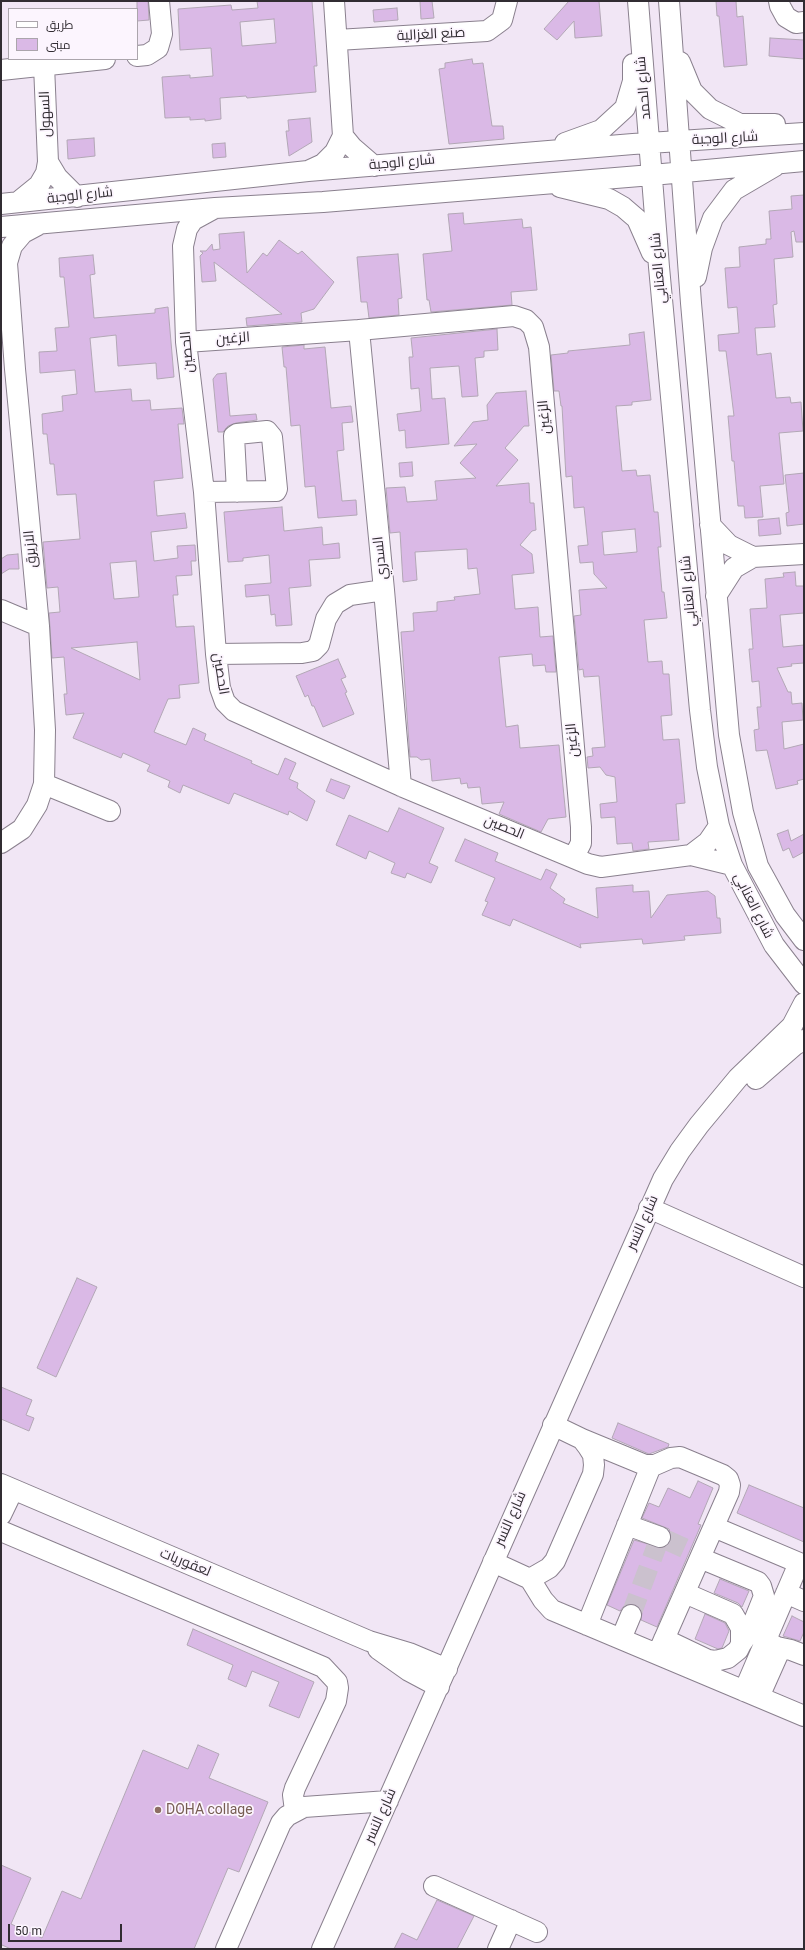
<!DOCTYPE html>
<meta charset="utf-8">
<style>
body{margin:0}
#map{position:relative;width:805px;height:1950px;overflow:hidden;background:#f1e6f5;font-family:Roboto,Cairo,sans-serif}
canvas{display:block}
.frame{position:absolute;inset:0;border:2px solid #312c32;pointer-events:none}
.legend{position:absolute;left:8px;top:8px;width:130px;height:52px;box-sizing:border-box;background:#fcf5fe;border:1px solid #aba5ac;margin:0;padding:5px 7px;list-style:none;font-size:12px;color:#312c32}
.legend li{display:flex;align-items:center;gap:8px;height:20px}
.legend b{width:20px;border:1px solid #aba5ac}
.scale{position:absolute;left:8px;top:1924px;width:114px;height:18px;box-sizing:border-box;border:2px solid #312c32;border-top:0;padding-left:5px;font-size:12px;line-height:14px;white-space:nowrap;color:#312c32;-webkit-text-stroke:3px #fcf5fe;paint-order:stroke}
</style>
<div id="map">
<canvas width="805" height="1950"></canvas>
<div class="frame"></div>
<ul class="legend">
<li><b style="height:5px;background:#fff"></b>طريق</li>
<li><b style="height:11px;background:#dab9e6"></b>مبنى</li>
</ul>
<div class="scale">50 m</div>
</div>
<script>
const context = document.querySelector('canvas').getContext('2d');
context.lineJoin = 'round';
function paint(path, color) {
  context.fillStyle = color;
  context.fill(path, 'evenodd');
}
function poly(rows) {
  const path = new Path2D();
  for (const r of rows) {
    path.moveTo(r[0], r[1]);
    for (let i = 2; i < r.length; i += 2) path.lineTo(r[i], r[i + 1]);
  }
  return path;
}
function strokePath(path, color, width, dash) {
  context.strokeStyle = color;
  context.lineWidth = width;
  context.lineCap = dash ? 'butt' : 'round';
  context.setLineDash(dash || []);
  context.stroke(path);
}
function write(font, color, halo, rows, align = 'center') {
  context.font = font + ' Roboto,Cairo,sans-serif';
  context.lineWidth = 3.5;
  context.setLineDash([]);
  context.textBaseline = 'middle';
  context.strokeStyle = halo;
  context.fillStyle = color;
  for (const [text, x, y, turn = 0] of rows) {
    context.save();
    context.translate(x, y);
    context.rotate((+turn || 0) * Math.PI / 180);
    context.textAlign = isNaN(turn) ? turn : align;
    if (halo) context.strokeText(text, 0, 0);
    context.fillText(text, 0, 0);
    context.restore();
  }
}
const building = poly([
 [137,1,148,1,149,20,137,21,137,1],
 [257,1,312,1,317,66,314,66,316,92,247,98,246,96,220,98,221,119,205,121,205,119,190,120,190,117,165,118,162,77,190,75,190,78,213,76,211,48,180,50,178,9,231,5,232,10,258,8,257,1],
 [274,19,276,43,242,46,240,22,274,19],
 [420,1,432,1,434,18,421,19,420,1],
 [569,1,599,1,602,36,575,38,574,21,557,40,544,29,569,1],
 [716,1,736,1,737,17,743,16,747,65,724,67,719,16,717,16,716,1],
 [397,8,398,20,374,22,373,10,397,8],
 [770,38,804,40,804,59,769,56,770,38],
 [472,59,473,64,483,63,492,126,503,126,504,139,449,144,439,69,445,68,445,63,472,59],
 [310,118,312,142,289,156,286,131,289,131,288,120,310,118],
 [94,138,95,156,68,159,67,140,94,138],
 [225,143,226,157,213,158,212,144,225,143],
 [804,195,804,242,796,242,794,231,791,232,793,257,774,259,777,304,773,305,775,327,755,328,757,355,771,353,776,398,790,397,791,403,801,402,803,431,779,433,784,484,760,486,763,517,745,518,744,506,738,506,734,461,732,461,728,416,734,416,726,351,719,351,718,335,739,333,737,307,728,308,725,268,740,267,739,247,766,244,766,239,771,239,769,211,792,209,791,196,804,195],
 [463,213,464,224,522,219,523,228,531,227,537,290,511,292,512,305,431,312,429,300,427,300,423,254,452,251,448,214,463,213],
 [244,232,247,273,263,253,267,256,279,240,298,254,302,251,334,282,314,309,301,313,302,322,247,326,246,318,282,314,214,262,216,281,202,282,200,256,203,253,200,251,206,251,212,244,213,250,220,249,219,234,244,232],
 [398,254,402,298,398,299,399,315,369,318,367,302,361,302,357,257,398,254],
 [93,255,95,274,90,275,94,318,155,313,155,309,168,307,174,377,157,379,156,363,118,366,116,335,90,338,95,392,131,389,132,401,150,400,151,410,182,408,184,424,178,424,183,478,154,481,157,516,185,513,187,528,151,532,154,561,178,558,177,546,195,545,196,561,191,561,192,575,176,576,178,595,173,595,176,627,194,626,199,683,179,685,180,698,168,699,154,732,186,745,193,728,206,734,204,740,252,761,251,763,278,775,285,758,296,763,289,779,298,783,297,788,315,801,307,821,289,811,288,815,234,793,229,804,183,785,180,793,168,787,170,781,147,771,150,765,123,753,121,758,73,738,84,713,66,715,64,694,67,694,64,657,52,658,49,613,60,612,58,587,47,588,43,542,80,539,76,494,57,495,54,464,50,464,47,434,43,434,42,414,63,411,62,396,77,394,75,370,40,373,39,352,57,351,55,328,69,327,64,277,60,277,59,258,93,255],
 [136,561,139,597,114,599,110,563,136,561],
 [137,642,140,680,71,648,137,642],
 [497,329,498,350,484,351,484,357,475,358,478,396,462,397,459,366,430,368,432,399,445,398,449,444,406,448,405,430,399,431,397,414,421,411,419,388,411,389,409,357,413,357,411,338,497,329],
 [644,332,651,400,632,402,632,405,616,406,622,471,636,470,637,476,650,475,654,512,658,512,661,547,658,547,662,592,664,592,667,618,644,620,648,662,662,661,663,674,669,674,672,715,661,716,663,740,679,739,685,803,676,804,679,840,648,842,649,849,633,851,632,843,617,844,615,817,601,818,600,804,617,802,615,777,606,775,600,767,588,768,587,757,593,756,592,748,605,747,599,676,584,677,583,669,579,670,574,616,581,615,579,590,607,588,594,574,593,562,580,563,578,546,588,545,584,507,574,508,572,476,566,477,562,406,561,406,559,391,554,391,551,355,568,353,568,351,630,345,629,334,644,332],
 [635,529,637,552,604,555,602,532,635,529],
 [304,345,304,349,325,347,331,408,351,406,353,422,342,423,344,450,337,451,342,501,356,500,357,515,318,518,315,486,305,487,300,425,291,426,286,367,284,367,282,347,304,345],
 [226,373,230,416,256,414,257,420,236,423,228,426,223,432,218,432,213,379,217,374,226,373],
 [526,391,529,426,524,426,505,448,518,460,496,486,529,483,530,503,534,503,536,530,532,531,520,545,532,554,534,573,512,575,515,609,538,607,540,637,553,636,556,672,546,672,545,665,533,666,532,654,499,657,506,727,518,725,520,748,559,745,566,817,548,819,541,832,499,814,504,802,482,804,480,787,468,788,467,783,461,784,460,778,432,781,430,759,421,760,417,757,410,757,401,632,414,631,413,613,437,611,437,602,455,600,454,597,480,594,477,568,468,569,467,549,415,552,417,580,403,582,400,532,390,533,386,488,405,487,407,502,437,500,435,481,476,478,460,463,477,444,454,446,473,422,488,420,487,405,496,393,526,391],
 [412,462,413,476,400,477,399,463,412,462],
 [804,473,804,524,787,526,786,513,789,512,785,475,804,473],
 [282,507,284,531,322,527,323,545,339,543,340,558,309,560,311,586,289,588,292,625,276,626,275,614,271,615,269,595,246,597,245,585,271,583,269,555,243,558,243,561,228,562,224,512,282,507],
 [779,518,781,534,759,536,758,520,779,518],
 [18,554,19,569,9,569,1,574,1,559,7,555,18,554],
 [795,572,796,586,804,586,804,613,780,615,783,647,804,645,804,663,791,664,792,666,777,668,788,692,791,692,792,704,802,703,803,720,782,722,784,749,804,744,804,779,797,781,798,784,776,789,767,750,756,751,754,730,759,729,757,707,761,707,759,681,752,682,749,649,753,649,750,609,767,608,765,579,784,577,783,573,795,572],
 [338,659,346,677,341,679,347,692,345,693,354,714,323,727,314,706,312,706,308,695,305,697,296,676,338,659],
 [331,779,350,786,344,799,326,791,331,779],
 [399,808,444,828,429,863,438,867,431,883,407,873,405,878,391,873,395,863,369,851,366,859,336,845,349,815,388,832,399,808],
 [788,830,791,841,804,834,804,852,793,858,789,848,783,851,777,834,788,830],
 [465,839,498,853,495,861,541,880,546,869,557,874,550,888,565,899,563,903,598,918,596,888,633,885,633,892,649,891,651,918,667,895,708,891,715,896,717,918,720,918,721,933,684,936,685,940,643,944,642,939,580,944,581,948,513,919,510,926,482,915,488,902,485,901,495,878,455,861,465,839],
 [77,1278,97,1287,56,1377,37,1368,77,1278],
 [1,1387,32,1400,26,1415,34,1418,29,1431,1,1419,1,1387],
 [618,1423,669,1444,668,1447,649,1454,612,1438,618,1423],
 [698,1481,713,1488,698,1524,701,1525,657,1627,641,1620,642,1613,636,1605,629,1604,624,1606,620,1611,607,1605,634,1540,662,1548,667,1546,671,1541,671,1535,669,1529,642,1518,649,1503,659,1507,668,1488,690,1498,698,1481],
 [749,1485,804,1508,804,1542,737,1513,749,1485],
 [720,1579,749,1591,742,1607,738,1603,714,1593,720,1579],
 [705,1614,725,1623,729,1631,722,1648,718,1649,695,1639,705,1614],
 [792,1616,804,1622,804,1632,800,1641,783,1636,792,1616],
 [193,1629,314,1682,299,1718,269,1706,279,1682,252,1671,246,1687,228,1679,233,1665,187,1645,193,1629],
 [198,1745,219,1754,209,1778,268,1802,239,1872,228,1868,194,1949,11,1949,2,1945,1,1947,1,1865,31,1878,11,1924,42,1938,62,1891,81,1899,143,1750,188,1769,198,1745],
 [437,1900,474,1916,457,1949,394,1949,402,1933,417,1940,437,1900]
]);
const minorTunnel = poly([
 [631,1615,660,1537,691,1551]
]);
const minor = poly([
 [638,1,659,267,700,710,707,767,719,826,732,865,774,945,804,984],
 [669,1,691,303,729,735,743,812,758,866,785,915,804,940],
 [779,1,780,6,786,17,796,23,804,22],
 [337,40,487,31,502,20,507,1],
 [137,56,147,55,158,48,162,34,159,1],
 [680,62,692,91,710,109,740,124,775,124],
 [1,70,105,59],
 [343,136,352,147,374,166],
 [565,143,601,130,625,108,633,81,633,64],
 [48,162,57,177,77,197],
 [310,170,323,164,335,152,343,136,334,1],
 [560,187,609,199,623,207,637,219,652,253],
 [18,202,39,185,46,173,48,162,44,65],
 [1,204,308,171,633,144,804,133],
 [215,208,193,220,187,229,183,246,186,342,204,492,216,654,220,688,225,702,234,711,401,786,588,864,601,867,691,855,732,865],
 [1,227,215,208,323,202,652,175,804,161],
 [696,277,702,248,713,218,734,190,775,166],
 [359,330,384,590,401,786],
 [186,342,359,330,514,316,526,320,533,327,539,347,581,827,581,843,574,857],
 [204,492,276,491,277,489,272,437,267,431,237,434,234,436,237,492],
 [710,525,729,545,753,557],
 [716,596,734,568,753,557,804,554],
 [1,610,39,626],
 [216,654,302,653,313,651,319,645,326,619,335,604,350,595,384,590],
 [44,784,110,811],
 [1,843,22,829,37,805,44,784,45,730,39,626,15,369,7,263,12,246,23,233,38,225],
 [691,855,708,842,719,826],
 [756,1079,795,1045,804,1040],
 [649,1208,804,1277],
 [553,1425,582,1439,645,1465,655,1465,671,1458,680,1457,723,1475,728,1479,730,1485,729,1492,658,1653],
 [1,1484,369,1641,409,1653,447,1669],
 [1,1515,13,1490],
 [627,1525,660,1537],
 [714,1527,804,1565],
 [1,1531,323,1667,337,1682,338,1688,336,1701,295,1788,293,1795,295,1811],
 [700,1558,758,1582,761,1586,764,1596,750,1631,741,1644],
 [493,1562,530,1579,543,1600,552,1610,804,1716],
 [530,1579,549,1568,555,1561,593,1474,594,1465,593,1455,588,1447,582,1439],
 [786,1593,804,1601],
 [587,1625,651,1466],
 [621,1639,631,1615],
 [664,1639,708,1660,715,1661,728,1658,738,1650,741,1644,741,1628,733,1614,685,1593],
 [777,1647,791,1650,804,1655],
 [378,1649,409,1671,439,1687],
 [744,1691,799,1563],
 [759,1697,779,1652,777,1647,766,1641],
 [434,1886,537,1932],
 [226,1949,281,1823,287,1816,304,1807,388,1801],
 [322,1949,663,1179,680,1151,699,1125,738,1078,792,1026,804,1003],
 [498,1949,511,1920]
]);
const markers = [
 [158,1810,4,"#8d6e63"]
];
const streetNames = [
 ["صنع الغزالية",431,35,-3],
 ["شارع الحمد",644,88,-95],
 ["السهول",46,114,-92],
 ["شارع الوجبة",725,139,-3],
 ["شارع الوجبة",402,163,-5],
 ["شارع الوجبة",80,196,-6],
 ["شارع العنابي",659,268,-95],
 ["الزغين",233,339,-4],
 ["الحصين",188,352,-95],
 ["الزغين",545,417,-95],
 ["الازيرق",31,549,-95],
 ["السدري",381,558,-96],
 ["شارع العنابي",689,591,-95],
 ["الحصين",220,674,81],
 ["الزغين",573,740,-95],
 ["الحصين",504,828,22],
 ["شارع العنابي",753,906,63],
 ["شارع النسر",643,1223,-66],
 ["شارع النسر",511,1519,-66],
 ["لعقوريات",185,1563,22],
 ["شارع النسر",381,1816,-66]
];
const educationNames = [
 ["DOHA collage",166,1810]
];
paint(building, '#dab9e6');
strokePath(building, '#b2a7b5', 1);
strokePath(minorTunnel, '#cbc1ce', 20, [20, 10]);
strokePath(minor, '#8a808e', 22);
strokePath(minor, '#fff', 20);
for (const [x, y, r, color] of markers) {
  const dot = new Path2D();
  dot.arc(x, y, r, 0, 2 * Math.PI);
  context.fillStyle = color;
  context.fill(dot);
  strokePath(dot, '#fcf5fe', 1.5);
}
write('14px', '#312c32', '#fcf5fe', streetNames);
write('14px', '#785e54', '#fcf5fe', educationNames, 'left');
</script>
